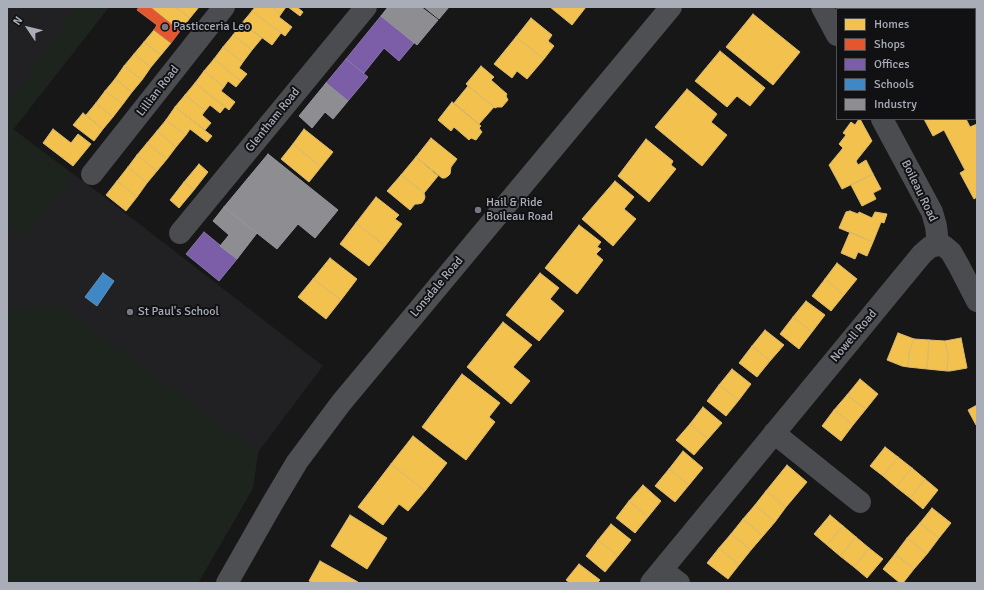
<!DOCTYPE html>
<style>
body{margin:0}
#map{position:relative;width:984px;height:590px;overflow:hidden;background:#171717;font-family:Signika,sans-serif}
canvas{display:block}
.frame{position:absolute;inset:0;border:8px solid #a8adb8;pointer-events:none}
.legend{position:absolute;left:836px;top:8px;width:140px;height:112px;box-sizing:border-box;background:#111113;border:1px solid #4d4f55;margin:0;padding:5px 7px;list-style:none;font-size:12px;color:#a8adb8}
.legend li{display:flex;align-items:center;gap:8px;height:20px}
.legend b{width:20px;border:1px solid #4d4f55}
.north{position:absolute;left:8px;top:8px;width:40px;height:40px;-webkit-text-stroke:3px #111113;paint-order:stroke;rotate:305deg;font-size:11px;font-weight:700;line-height:16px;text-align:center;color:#a8adb8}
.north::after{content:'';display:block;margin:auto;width:14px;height:18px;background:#a8adb8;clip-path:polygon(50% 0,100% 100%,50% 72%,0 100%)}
</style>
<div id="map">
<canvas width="984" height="590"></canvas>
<div class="frame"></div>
<ul class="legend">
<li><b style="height:11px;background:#f2c14e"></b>Homes</li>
<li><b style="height:11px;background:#e4572e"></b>Shops</li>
<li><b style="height:11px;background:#7b5ea7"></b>Offices</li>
<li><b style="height:11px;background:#3f88c5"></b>Schools</li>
<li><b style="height:11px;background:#8d8d92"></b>Industry</li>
</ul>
<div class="north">N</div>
</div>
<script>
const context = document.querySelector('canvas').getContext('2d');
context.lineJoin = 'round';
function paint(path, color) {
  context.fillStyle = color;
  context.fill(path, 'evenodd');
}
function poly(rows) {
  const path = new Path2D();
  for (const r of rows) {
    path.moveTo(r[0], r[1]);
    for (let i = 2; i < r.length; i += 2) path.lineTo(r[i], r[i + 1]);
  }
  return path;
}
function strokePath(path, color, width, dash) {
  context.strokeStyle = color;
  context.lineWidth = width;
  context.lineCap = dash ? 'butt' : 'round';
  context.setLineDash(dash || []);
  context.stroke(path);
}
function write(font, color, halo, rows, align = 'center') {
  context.font = font + ' Signika,sans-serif';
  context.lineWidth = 4;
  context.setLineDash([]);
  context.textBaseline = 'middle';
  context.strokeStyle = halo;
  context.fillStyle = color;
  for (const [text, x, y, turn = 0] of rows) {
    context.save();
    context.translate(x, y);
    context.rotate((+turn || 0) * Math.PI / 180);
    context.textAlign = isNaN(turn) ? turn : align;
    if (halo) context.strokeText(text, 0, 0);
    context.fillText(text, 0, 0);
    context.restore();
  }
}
const built = poly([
 [7,7,109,7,13,130,73,174,102,195,323,366,258,452,253,488,198,583,7,583]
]);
const green = poly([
 [76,7,109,7,13,129,73,174,26,238,7,224,7,104],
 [60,305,258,452,253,488,198,583,7,583,7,309]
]);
const homes = poly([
 [150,7,168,7,170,8,171,7,175,7,190,18,180,31,150,7],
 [175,7,199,7,190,18,175,7],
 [255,7,272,7,281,14,279,17,292,27,285,36,252,11,255,7],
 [272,7,286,7,281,14,272,7],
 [288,7,297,7,303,12,300,16,288,7],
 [550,7,586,7,572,25,550,7],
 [252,11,281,33,272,45,242,23,252,11],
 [753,14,800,52,773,85,726,47,753,14],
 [531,18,552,35,548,41,554,46,544,59,516,37,531,18],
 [242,23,262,38,252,50,233,35,242,23],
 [977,28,977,84,975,85,975,29,977,28],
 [154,30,171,43,161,55,144,42,154,30],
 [233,35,252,50,243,62,223,47,233,35],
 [516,37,544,59,527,79,517,71,512,78,494,64,516,37],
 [144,42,161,55,151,67,134,54,144,42],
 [223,47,243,62,239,68,247,74,241,81,214,59,223,47],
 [720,51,765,88,750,106,737,96,727,107,695,81,720,51],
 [134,54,151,67,142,80,124,66,134,54],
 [214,59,241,81,236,87,228,81,224,87,204,71,214,59],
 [124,66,142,80,132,92,115,79,124,66],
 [481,66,494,77,491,80,507,94,506,96,508,100,502,107,497,107,495,108,466,84,481,66],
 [204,71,224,87,221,91,235,102,229,110,195,83,204,71],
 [115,79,132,92,123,104,105,91,115,79],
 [195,83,225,107,220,113,210,105,205,111,185,95,195,83],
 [468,86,494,107,479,124,454,103,468,86],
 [687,89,717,114,711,122,727,135,702,166,655,127,687,89],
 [105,91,123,104,113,117,96,103,105,91],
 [185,95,205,111,202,115,211,123,205,130,175,107,185,95],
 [452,102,481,126,479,128,482,132,476,140,471,138,469,140,454,127,451,131,438,120,452,102],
 [96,103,113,117,103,129,86,115,96,103],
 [175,107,212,136,207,142,190,129,186,135,166,120,175,107],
 [83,113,103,129,94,141,73,125,83,113],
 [859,119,860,119,872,141,856,161,858,165,866,160,873,174,842,189,829,165,843,148,839,144,846,135,843,133,851,122,855,125,859,119],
 [924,119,966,119,970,127,977,124,977,197,974,199,960,173,965,170,944,130,933,136,924,119],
 [166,120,186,135,176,147,157,131,166,120],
 [53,129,71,143,78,134,91,144,73,166,43,143,53,129],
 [304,129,333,152,321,167,293,144,304,129],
 [157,131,176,147,167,159,147,143,157,131],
 [431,138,457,159,451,167,450,174,448,176,445,178,442,178,416,157,431,138],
 [646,139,673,161,671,165,676,169,649,202,618,176,646,139],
 [147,143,167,159,157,171,137,155,147,143],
 [293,144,321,167,309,182,281,159,293,144],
 [137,155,157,171,147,183,128,167,137,155],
 [416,157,438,176,424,193,401,175,416,157],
 [199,164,208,172,194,190,184,182,199,164],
 [128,167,147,183,137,197,117,181,128,167],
 [873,174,881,189,873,193,876,199,862,206,851,185,873,174],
 [401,175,424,193,425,197,424,200,422,203,418,204,415,204,410,210,387,191,401,175],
 [117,181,137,197,126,211,106,195,117,181],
 [615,181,634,197,624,209,636,219,613,246,582,219,615,181],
 [184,182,194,190,179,208,170,200,184,182],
 [376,197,399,215,395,219,402,224,385,246,356,223,376,197],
 [850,211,858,214,859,212,872,218,875,212,887,214,884,223,881,222,873,242,839,228,846,212,850,211],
 [356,223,385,246,369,266,340,244,356,223],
 [579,225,601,242,597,247,601,249,596,254,603,260,577,294,545,268,579,225],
 [850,232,873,242,867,256,858,252,855,259,841,253,850,232],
 [330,258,357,279,341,300,313,279,330,258],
 [837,263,857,279,844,295,825,279,837,263],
 [540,273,559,288,550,299,564,311,539,341,506,315,540,273],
 [313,279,341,300,326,319,298,297,313,279],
 [825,279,844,295,831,311,812,296,825,279],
 [806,301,825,315,812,332,793,317,806,301],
 [793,317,812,332,799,349,780,334,793,317],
 [503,322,532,345,513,367,530,381,511,404,467,367,503,322],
 [765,330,784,345,770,361,752,346,765,330],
 [898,333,914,339,909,352,908,367,902,366,887,360,898,333],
 [961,338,967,368,950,371,947,371,948,355,945,341,961,338],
 [914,339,929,340,927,369,908,367,909,352,914,339],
 [929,340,945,341,948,355,947,371,927,369,929,340],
 [752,346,770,361,757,377,739,363,752,346],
 [732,369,751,384,739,400,719,385,732,369],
 [462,374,500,403,489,417,495,422,466,460,422,427,462,374],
 [860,379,878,394,866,409,847,395,860,379],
 [719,385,739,400,726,416,707,401,719,385],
 [847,395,866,409,853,425,834,410,847,395],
 [977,405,977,425,976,425,968,410,977,405],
 [703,407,722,423,708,439,690,424,703,407],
 [834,410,853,425,841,441,822,426,834,410],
 [690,424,708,439,694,455,676,440,690,424],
 [413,436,447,463,425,491,391,464,413,436],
 [885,447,898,457,883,476,870,466,885,447],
 [683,451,703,468,689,485,669,469,683,451],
 [898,457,912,468,896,487,883,476,898,457],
 [391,464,425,491,408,511,399,504,383,525,358,507,391,464],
 [787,465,807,482,786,507,766,491,787,465],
 [912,468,925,479,910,498,896,487,912,468],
 [669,469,689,485,675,502,655,486,669,469],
 [925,479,938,490,923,509,910,498,925,479],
 [643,485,661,501,648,517,629,501,643,485],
 [766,491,786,507,775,522,755,505,766,491],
 [629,501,648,517,635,533,616,518,629,501],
 [755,505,775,522,763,536,743,519,755,505],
 [932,508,951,523,939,538,920,523,932,508],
 [350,515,387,538,367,569,331,546,350,515],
 [830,515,843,526,827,545,814,534,830,515],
 [743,519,763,536,751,550,731,534,743,519],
 [920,523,939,538,927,554,907,538,920,523],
 [611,524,631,540,618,556,598,540,611,524],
 [843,526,856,537,840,556,827,545,843,526],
 [731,534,751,550,739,565,719,548,731,534],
 [856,537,869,548,854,567,840,556,856,537],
 [907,538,927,554,914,569,895,554,907,538],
 [598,540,618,556,605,572,586,556,598,540],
 [719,548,739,565,728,579,707,563,719,548],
 [869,548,883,559,867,578,854,567,869,548],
 [895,554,914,569,903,583,900,583,883,569,895,554],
 [320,561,358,582,358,583,314,583,309,581,320,561],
 [579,564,600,580,597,583,570,583,566,580,579,564]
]);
const shops = poly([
 [139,7,150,7,180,31,171,43,154,30,157,25,137,10,139,7]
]);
const offices = poly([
 [381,16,414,43,399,61,384,48,364,73,346,59,381,16],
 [346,59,368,77,348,101,326,83,346,59],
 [204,232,237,259,219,281,186,254,204,232]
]);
const schools = poly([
 [103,273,114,281,97,306,85,297,103,273]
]);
const industry = poly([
 [388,7,421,7,438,20,417,45,381,16,388,7],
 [424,7,449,7,439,19,424,7],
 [326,83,348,101,333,119,325,112,312,128,299,116,326,83],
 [268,154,338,210,315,238,298,224,277,249,224,207,268,154],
 [224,207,257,233,237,259,220,246,229,235,213,221,224,207]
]);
const minor = poly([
 [822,7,837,35],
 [971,9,975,7],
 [882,119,932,212,936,226,938,245,944,246,951,252,959,266,977,301],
 [92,174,224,7],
 [180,233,366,7],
 [774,433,860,502],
 [662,570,679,583],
 [651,583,922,254,930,247,938,245]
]);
const major = poly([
 [227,583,272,504,297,462,341,403,671,7]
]);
const markers = [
 [165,27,4,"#757880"],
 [478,210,4,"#757880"],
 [130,312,4,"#757880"]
];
const poiNames = [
 ["Pasticceria Leo",173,27],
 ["Hail & Ride",486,203],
 ["Boileau Road",486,217],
 ["St Paul's School",138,312]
];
const streetNames = [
 ["Lillian Road",158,91,-52],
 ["Glentham Road",273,120,-51],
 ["Boileau Road",919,191,64],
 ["Lonsdale Road",437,287,-50],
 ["Nowell Road",854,336,-50]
];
paint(built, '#212123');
paint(green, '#1d241e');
paint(homes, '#f2c14e');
strokePath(homes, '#dcbb6e', 1);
paint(shops, '#e4572e');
strokePath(shops, '#d27157', 1);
paint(offices, '#7b5ea7');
strokePath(offices, '#8876ac', 1);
paint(schools, '#3f88c5');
strokePath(schools, '#5e93c1', 1);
paint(industry, '#8d8d92');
strokePath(industry, '#95979d', 1);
strokePath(minor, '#4b4c50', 22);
strokePath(major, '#4d4f52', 22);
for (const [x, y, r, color] of markers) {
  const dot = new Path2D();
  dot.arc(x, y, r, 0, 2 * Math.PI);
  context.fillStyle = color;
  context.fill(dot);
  strokePath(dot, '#111113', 1.5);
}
write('12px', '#a8adb8', '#111113', poiNames, 'left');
write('12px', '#a8adb8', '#111113', streetNames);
</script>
